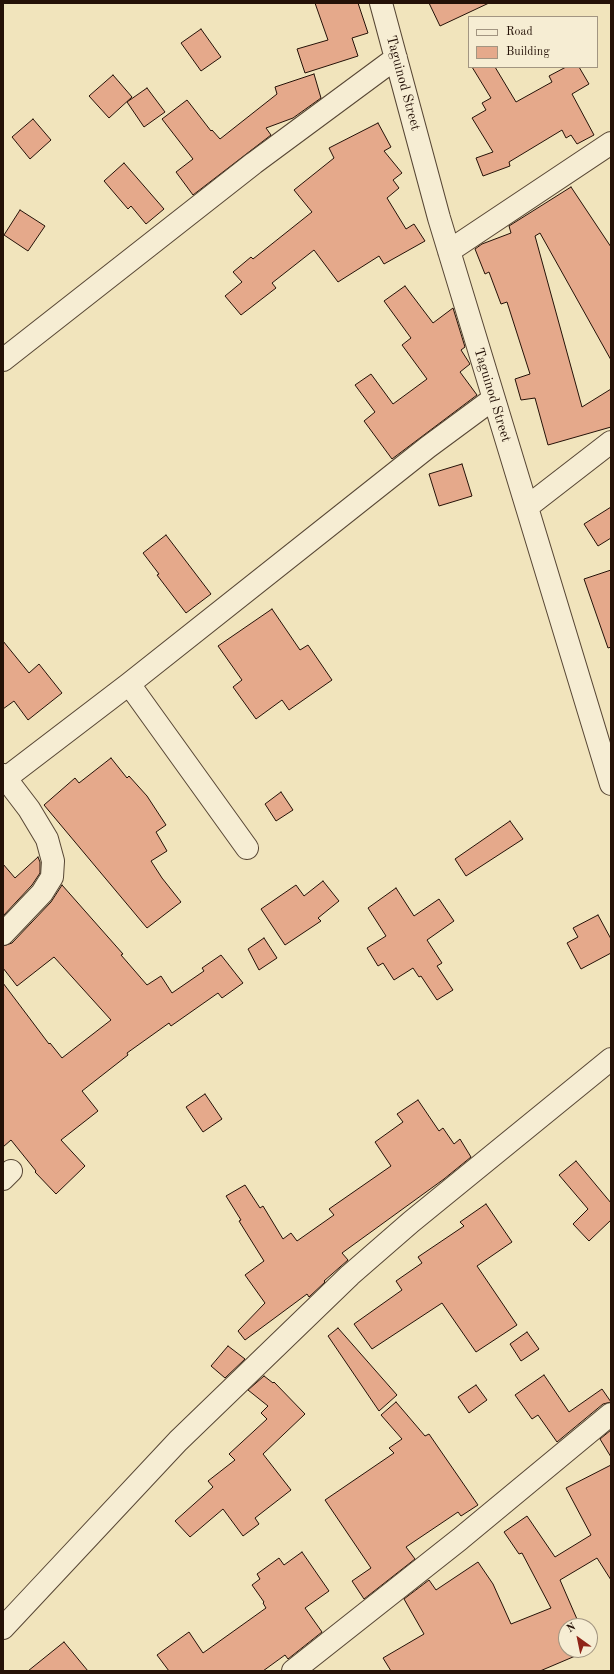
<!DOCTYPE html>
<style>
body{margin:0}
#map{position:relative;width:614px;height:1674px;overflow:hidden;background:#f1e4bc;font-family:"Old Standard TT",serif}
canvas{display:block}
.frame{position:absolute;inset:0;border:4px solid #241107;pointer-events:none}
.legend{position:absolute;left:468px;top:16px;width:130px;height:52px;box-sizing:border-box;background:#f6edd3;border:1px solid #a29581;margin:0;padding:5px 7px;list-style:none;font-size:12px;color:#241107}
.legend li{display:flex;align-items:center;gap:8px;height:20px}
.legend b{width:20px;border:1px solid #a29581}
.north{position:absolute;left:558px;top:1618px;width:40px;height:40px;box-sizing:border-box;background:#f6edd3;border:1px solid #a29581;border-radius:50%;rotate:327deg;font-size:11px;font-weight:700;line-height:16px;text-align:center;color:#241107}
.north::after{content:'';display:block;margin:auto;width:14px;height:18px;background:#8f2418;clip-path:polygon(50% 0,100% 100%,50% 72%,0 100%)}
</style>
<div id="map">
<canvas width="614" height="1674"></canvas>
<div class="frame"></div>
<ul class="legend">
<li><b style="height:5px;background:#f6edd3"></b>Road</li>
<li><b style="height:11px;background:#e5a98b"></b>Building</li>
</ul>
<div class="north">N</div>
</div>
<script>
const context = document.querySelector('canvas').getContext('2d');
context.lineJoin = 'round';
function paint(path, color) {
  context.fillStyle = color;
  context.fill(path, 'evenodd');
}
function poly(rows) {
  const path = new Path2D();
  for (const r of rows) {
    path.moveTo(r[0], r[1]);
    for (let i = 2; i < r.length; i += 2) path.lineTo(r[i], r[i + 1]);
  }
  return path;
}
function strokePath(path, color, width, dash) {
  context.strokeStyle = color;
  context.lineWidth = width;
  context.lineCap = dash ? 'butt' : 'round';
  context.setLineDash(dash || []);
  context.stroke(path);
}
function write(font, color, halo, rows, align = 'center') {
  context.font = font + ' "Old Standard TT",serif';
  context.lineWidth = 3;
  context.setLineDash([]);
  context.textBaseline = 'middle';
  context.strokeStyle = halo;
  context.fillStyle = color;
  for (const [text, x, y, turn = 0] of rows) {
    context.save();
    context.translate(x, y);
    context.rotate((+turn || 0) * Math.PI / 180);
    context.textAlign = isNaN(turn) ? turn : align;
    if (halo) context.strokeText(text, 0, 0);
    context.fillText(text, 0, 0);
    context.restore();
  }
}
const building = poly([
 [315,3,358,3,368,33,352,38,358,56,305,73,297,49,328,40,315,3],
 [429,3,489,3,440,26,429,3],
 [201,29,221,57,201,71,181,43,201,29],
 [472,67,495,67,516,102,552,82,549,76,566,67,579,67,589,84,572,94,594,135,577,144,571,135,566,138,562,130,509,162,510,166,483,176,476,158,493,152,472,118,486,110,482,103,491,98,472,67],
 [314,74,321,98,293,118,266,128,271,135,193,195,176,172,193,159,162,119,187,100,211,131,212,130,220,139,277,94,275,87,314,74],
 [113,75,132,97,109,118,89,96,113,75],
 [147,88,165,112,144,127,127,102,147,88],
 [33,119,51,140,30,159,12,137,33,119],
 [378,123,391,147,384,151,402,173,393,180,399,188,387,198,406,229,414,224,425,241,384,264,379,256,338,282,314,250,272,283,276,288,241,315,225,296,242,282,233,272,251,257,253,259,312,212,294,190,334,158,329,148,378,123],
 [124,163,164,209,146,224,131,206,128,209,104,181,124,163],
 [571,187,611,247,611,360,540,233,535,236,582,407,611,389,611,427,548,445,535,398,521,400,515,379,530,374,507,302,501,304,489,272,485,274,475,249,482,244,511,233,509,226,571,187],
 [20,210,45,226,28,251,4,235,20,210],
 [405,286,433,323,453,308,465,347,461,350,470,364,460,372,477,395,392,459,364,421,375,412,355,385,371,374,393,404,427,379,402,345,411,338,384,301,405,286],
 [462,464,472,496,439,506,429,474,462,464],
 [611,507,611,538,598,546,584,524,611,507],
 [166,535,211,594,186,613,157,575,159,574,143,553,166,535],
 [611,570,611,647,608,648,584,579,611,570],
 [272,609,300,650,308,645,332,680,289,710,282,700,256,719,233,687,242,680,218,646,272,609],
 [3,641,29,673,39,664,62,693,28,720,14,701,3,709,3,641],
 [111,758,127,778,129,776,147,796,166,825,156,832,167,851,151,861,162,878,181,902,147,928,44,805,75,778,79,783,111,758],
 [281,792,293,810,276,821,265,804,281,792],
 [510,821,523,839,466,876,455,859,510,821],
 [38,857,40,862,40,873,32,885,3,916,3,864,15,878,38,857],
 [323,881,339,901,318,918,321,921,285,945,261,909,296,885,304,896,323,881],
 [62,885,123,954,121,955,147,985,161,976,172,993,204,971,202,968,221,955,243,983,222,998,218,993,171,1026,169,1023,127,1053,128,1055,82,1091,98,1111,61,1140,85,1166,56,1194,35,1172,36,1171,11,1140,3,1147,3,983,49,1044,50,1043,62,1058,111,1020,54,957,17,986,3,968,3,946,12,943,51,902,62,885],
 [396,888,414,916,439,899,454,921,427,940,442,963,437,966,453,990,437,1000,421,976,419,977,413,968,394,980,383,963,378,966,367,948,386,936,368,908,396,888],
 [598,915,611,939,611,953,581,969,567,943,578,937,573,928,598,915],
 [264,938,277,958,259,970,248,949,264,938],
 [205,1094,222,1119,203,1132,186,1107,205,1094],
 [418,1100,439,1131,443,1128,454,1144,460,1139,471,1157,444,1179,342,1253,348,1260,324,1281,325,1282,309,1297,307,1294,245,1340,238,1331,265,1303,245,1275,264,1261,239,1221,241,1220,226,1196,245,1185,260,1208,263,1206,283,1239,291,1233,297,1241,334,1215,329,1209,391,1166,375,1142,403,1122,397,1114,418,1100],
 [576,1161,611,1203,611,1220,589,1241,573,1224,588,1209,559,1175,576,1161],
 [486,1204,512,1242,477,1266,517,1325,476,1352,442,1303,372,1349,354,1324,402,1290,396,1281,422,1263,418,1257,464,1226,460,1222,486,1204],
 [338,1328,397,1395,379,1411,328,1336,338,1328],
 [527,1332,539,1349,521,1361,510,1344,527,1332],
 [228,1346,245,1359,225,1378,211,1366,228,1346],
 [544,1375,569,1412,602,1389,611,1402,603,1404,557,1442,538,1415,532,1419,515,1395,544,1375],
 [264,1376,273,1383,274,1382,305,1414,263,1454,291,1490,255,1518,259,1524,243,1536,223,1509,190,1537,175,1521,213,1487,208,1481,235,1460,229,1454,267,1419,261,1413,268,1406,248,1390,264,1376],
 [476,1385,487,1400,469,1413,458,1397,476,1385],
 [396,1402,425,1436,429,1434,478,1505,461,1516,458,1512,406,1547,415,1559,364,1599,352,1581,371,1568,325,1500,394,1453,389,1448,402,1439,381,1415,396,1402],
 [611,1430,611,1457,600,1439,611,1430],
 [611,1465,611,1580,597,1558,560,1580,580,1626,566,1626,566,1650,581,1650,579,1651,580,1654,540,1671,391,1671,383,1658,424,1634,404,1599,429,1580,436,1590,478,1562,493,1584,511,1624,551,1608,522,1553,519,1554,504,1532,527,1516,555,1557,591,1535,566,1488,611,1465],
 [302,1552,329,1591,305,1608,322,1632,288,1659,285,1655,263,1671,169,1671,157,1655,189,1632,203,1653,266,1608,263,1603,264,1602,252,1585,260,1579,257,1574,279,1558,284,1565,302,1552],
 [64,1642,88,1671,28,1671,64,1642]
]);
const minor = poly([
 [381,3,439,218,611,784],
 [449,251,611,143],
 [3,360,254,163,396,58],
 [527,507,611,442],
 [129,684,247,848],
 [3,775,29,809,47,839,53,861,52,877,42,893,3,934],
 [6,778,129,684,428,447,493,399],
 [3,1179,11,1171],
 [3,1628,178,1441,350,1275,411,1222,611,1059],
 [293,1671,460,1539,611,1414]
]);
const streetNames = [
 ["Taguinod Street",403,83,75],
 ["Taguinod Street",492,395,73]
];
paint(building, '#e5a98b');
strokePath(building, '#241107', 1);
strokePath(minor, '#574634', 24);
strokePath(minor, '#f6edd3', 22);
write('14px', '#241107', '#f6edd3', streetNames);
</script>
